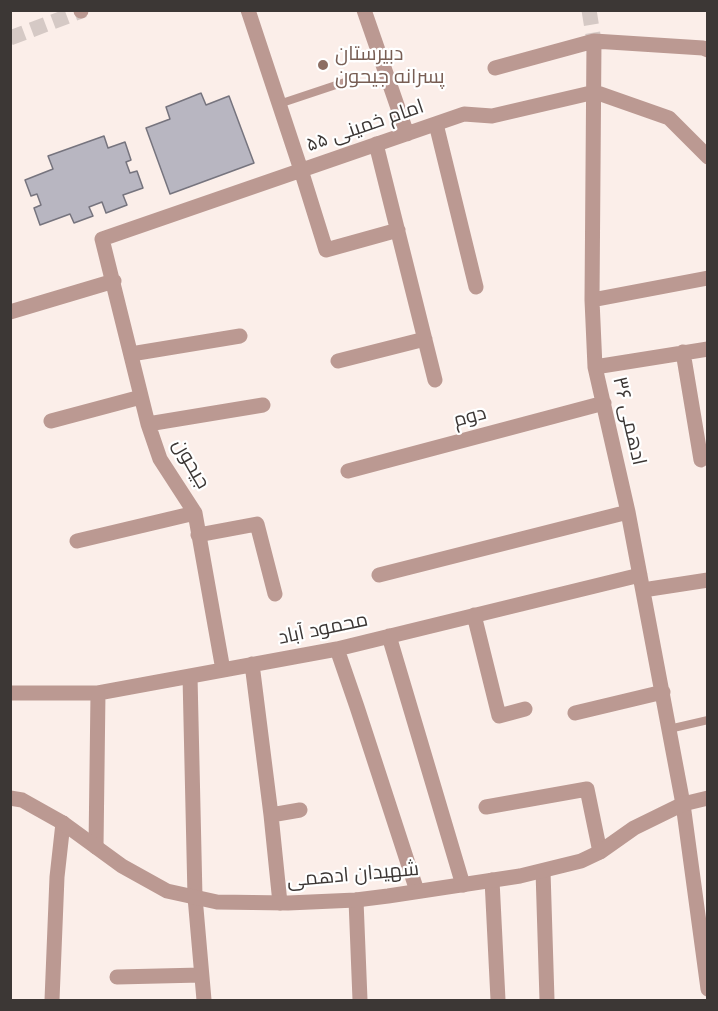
<!DOCTYPE html>
<meta charset="utf-8">
<style>
body{margin:0}
#map{position:relative;width:718px;height:1011px;overflow:hidden;background:#fbeee9;font-family:"Open Sans",sans-serif}
canvas{display:block}
.frame{position:absolute;inset:0;border:12px solid #3c3735;pointer-events:none}
</style>
<div id="map">
<canvas width="718" height="1011"></canvas>
<div class="frame"></div>
</div>
<script>
const context = document.querySelector('canvas').getContext('2d');
context.lineJoin = 'round';
function paint(path, color) {
  context.fillStyle = color;
  context.fill(path, 'evenodd');
}
function poly(rows) {
  const path = new Path2D();
  for (const r of rows) {
    path.moveTo(r[0], r[1]);
    for (let i = 2; i < r.length; i += 2) path.lineTo(r[i], r[i + 1]);
  }
  return path;
}
function strokePath(path, color, width, dash) {
  context.strokeStyle = color;
  context.lineWidth = width;
  context.lineCap = dash ? 'butt' : 'round';
  context.setLineDash(dash || []);
  context.stroke(path);
}
function write(font, color, halo, rows, align = 'center') {
  context.font = font + ' "Open Sans",Cairo,sans-serif';
  context.lineWidth = 4.5;
  context.setLineDash([]);
  context.textBaseline = 'middle';
  context.strokeStyle = halo;
  context.fillStyle = color;
  for (const [text, x, y, turn = 0] of rows) {
    context.save();
    context.translate(x, y);
    context.rotate((+turn || 0) * Math.PI / 180);
    context.textAlign = isNaN(turn) ? turn : align;
    if (halo) context.strokeText(text, 0, 0);
    context.fillText(text, 0, 0);
    context.restore();
  }
}
const building = poly([
 [201,93,206,105,229,96,254,163,170,194,146,128,170,119,166,107,201,93],
 [104,136,108,148,125,142,131,160,126,162,130,173,137,171,143,188,123,195,127,205,106,213,102,202,89,207,93,216,74,223,70,214,40,225,34,208,41,205,37,194,31,196,25,180,53,169,48,156,104,136]
]);
const minorTunnel = poly([
 [589,10,594,41],
 [10,38,84,10]
]);
const service = poly([
 [279,104,348,81],
 [669,729,708,720]
]);
const minor = poly([
 [81,10,81,11],
 [248,10,301,170,326,250,398,230],
 [364,10,407,134],
 [594,41,592,300,595,367,628,512,683,804,708,989],
 [495,68,594,41,703,48,708,50],
 [436,124,476,287],
 [376,144,435,380],
 [592,300,708,278],
 [10,312,114,281],
 [683,352,701,460],
 [131,354,240,336],
 [338,361,425,339],
 [595,367,708,349],
 [51,421,141,397],
 [148,424,263,405],
 [348,471,604,403],
 [198,535,257,524,275,594],
 [77,541,195,513],
 [379,575,628,512],
 [643,590,708,580],
 [474,615,499,716,525,709],
 [389,636,463,885],
 [337,649,357,707,417,891],
 [252,664,271,815,280,903],
 [223,670,195,513,160,459,148,424,102,239,464,114,492,116,595,92,669,118,708,157],
 [190,676,195,897,204,1000],
 [10,693,98,693,337,649,640,575],
 [575,713,663,692],
 [486,807,587,789,600,852],
 [271,815,300,810],
 [96,847,98,693],
 [543,871,547,1000],
 [492,880,498,1000],
 [356,900,360,1000],
 [117,977,201,975],
 [52,1000,57,877,63,823]
]);
const tertiary = poly([
 [10,798,22,800,63,823,122,866,167,891,217,902,288,903,356,900,388,896,520,876,581,861,600,852,634,828,683,804,708,798]
]);
const markers = [
 [323,65,6,"#8d6e63"]
];
const educationNames = [
 ["دبیرستان",335,54],
 ["پسرانه جیحون",335,77]
];
const streetNames = [
 ["امام خمینی ۵۵",365,126,-19],
 ["دوم",470,417,-15],
 ["ادهمی ۳۶",629,421,77],
 ["جیحون",191,464,60],
 ["محمود آباد",323,629,-12],
 ["شهیدان ادهمی",353,875,-5]
];
paint(building, '#b8b6c1');
strokePath(building, '#76747e', 1.5);
strokePath(minorTunnel, '#d5c9c5', 15, [15, 8]);
strokePath(service, '#bb9992', 8);
strokePath(minor, '#bb9992', 15);
strokePath(tertiary, '#bb9992', 15);
for (const [x, y, r, color] of markers) {
  const dot = new Path2D();
  dot.arc(x, y, r, 0, 2 * Math.PI);
  context.fillStyle = color;
  context.fill(dot);
  strokePath(dot, '#fff', 2);
}
write('20px', '#785e54', '#fff', educationNames, 'left');
write('20px', '#3c3735', '#fff', streetNames);
</script>
